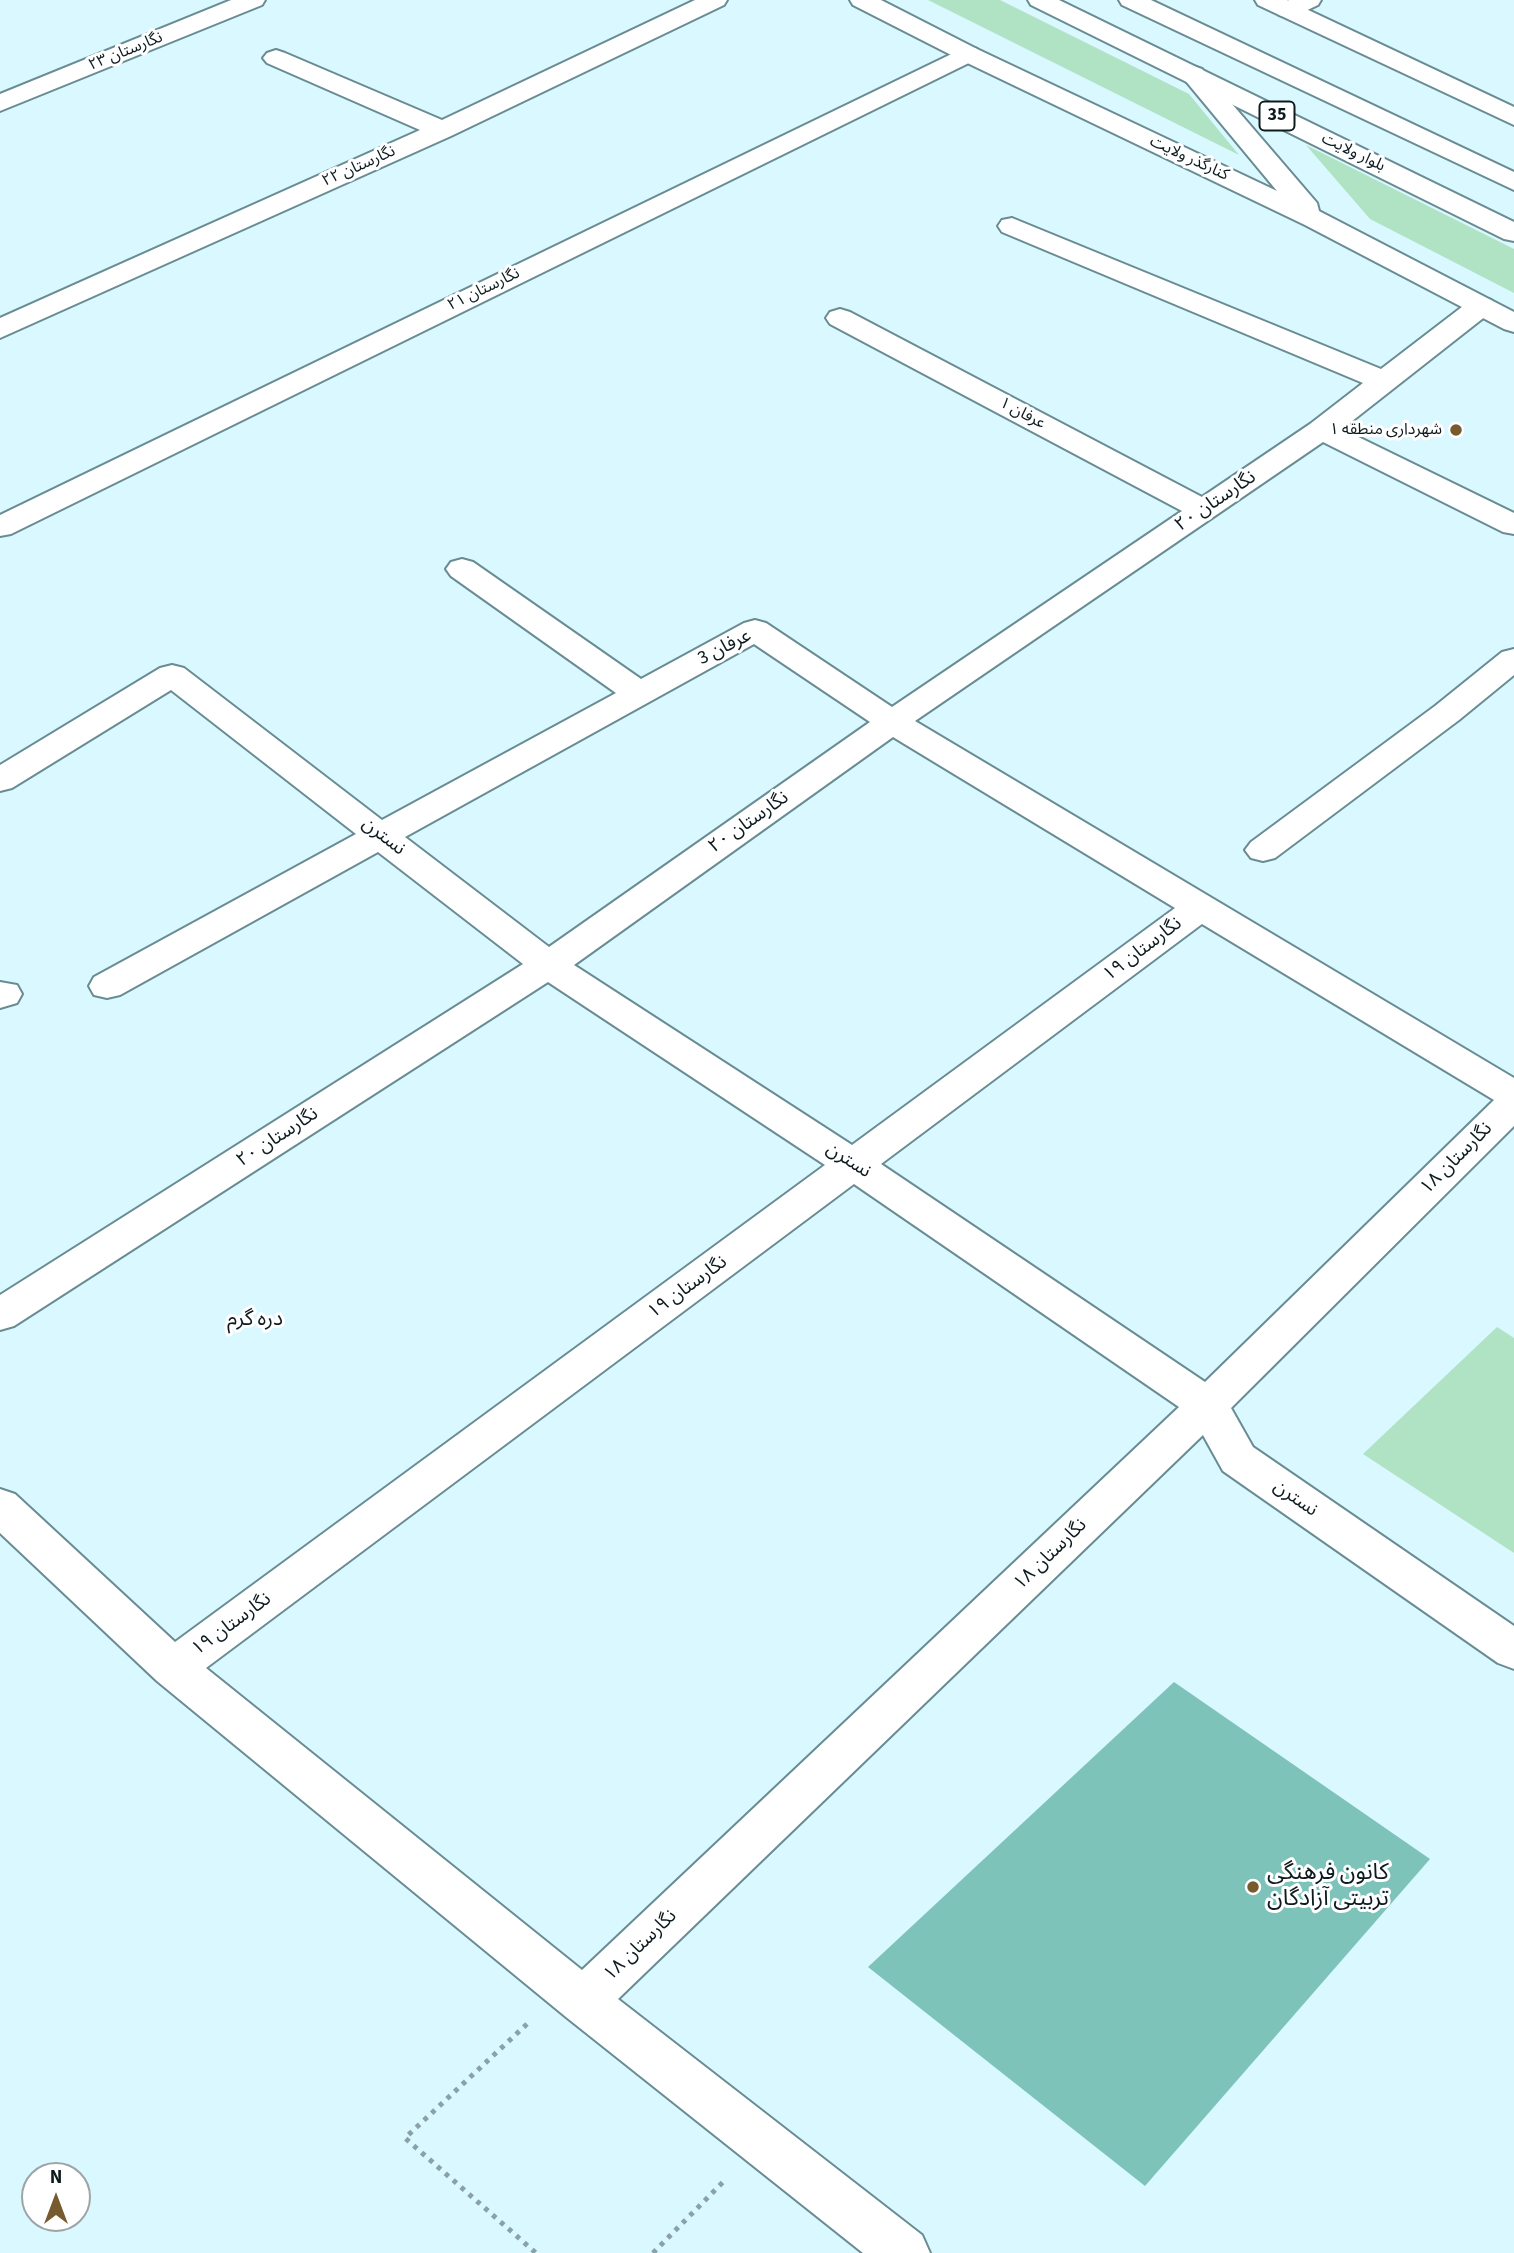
<!DOCTYPE html>
<meta charset="utf-8">
<style>
body{margin:0}
#map{position:relative;width:1514px;height:2253px;overflow:hidden;background:#daf8ff;font-family:"Source Sans 3",sans-serif}
canvas{display:block}
.north{position:absolute;left:21px;top:2162px;width:70px;height:70px;box-sizing:border-box;background:#fff;border:2px solid #9ea4a5;border-radius:50%;rotate:0deg;font-size:19px;font-weight:700;line-height:28px;text-align:center;color:#0d1b1e}
.north::after{content:'';display:block;margin:auto;width:24px;height:32px;background:#775b2e;clip-path:polygon(50% 0,100% 100%,50% 72%,0 100%)}
</style>
<div id="map">
<canvas width="1514" height="2253"></canvas>
<div class="north">N</div>
</div>
<script>
const context = document.querySelector('canvas').getContext('2d');
context.lineJoin = 'round';
function paint(path, color) {
  context.fillStyle = color;
  context.fill(path, 'evenodd');
}
function poly(rows) {
  const path = new Path2D();
  for (const r of rows) {
    path.moveTo(r[0], r[1]);
    for (let i = 2; i < r.length; i += 2) path.lineTo(r[i], r[i + 1]);
  }
  return path;
}
function strokePath(path, color, width, dash) {
  context.strokeStyle = color;
  context.lineWidth = width;
  context.lineCap = dash ? 'butt' : 'round';
  context.setLineDash(dash || []);
  context.stroke(path);
}
function write(font, color, halo, rows, align = 'center') {
  context.font = font + ' "Source Sans 3","Noto Sans Arabic",sans-serif';
  context.lineWidth = 6;
  context.setLineDash([]);
  context.textBaseline = 'middle';
  context.strokeStyle = halo;
  context.fillStyle = color;
  for (const [text, x, y, turn = 0] of rows) {
    context.save();
    context.translate(x, y);
    context.rotate((+turn || 0) * Math.PI / 180);
    context.textAlign = isNaN(turn) ? turn : align;
    if (halo) context.strokeText(text, 0, 0);
    context.fillText(text, 0, 0);
    context.restore();
  }
}
const green = poly([
 [928,0,1000,0,1189,94,1239,155],
 [1306,145,1514,249,1514,293,1370,219],
 [1497,1327,1514,1338,1514,1553,1363,1454]
]);
const building = poly([
 [1174,1682,1430,1859,1145,2186,868,1967]
]);
const path = poly([
 [527,2024,405,2138,536,2253],
 [653,2253,724,2181]
]);
const minor = poly([
 [231,0,265,0,262,5,0,111,0,94,231,0],
 [695,0,727,0,724,5,451,136,0,338,0,318,420,130,267,63,263,58,267,53,276,50,285,53,442,120,695,0],
 [1289,0,1321,0,1318,5,1297,15,1288,17,1279,15,1276,10,1289,0],
 [968,46,977,49,981,54,977,59,11,534,0,536,0,515,968,46],
 [1012,218,1381,369,1471,300,1481,297,1491,300,1495,306,1491,312,1342,429,1514,513,1514,534,1503,532,1323,442,915,721,1514,1078,1514,1126,1231,1408,1253,1447,1514,1626,1514,1669,1498,1663,1223,1471,1203,1435,618,1999,922,2235,930,2253,863,2253,566,2017,157,1681,0,1533,0,1489,15,1494,175,1642,825,1165,548,982,14,1326,0,1330,0,1295,523,964,378,852,120,995,107,998,94,995,89,986,94,977,356,834,171,690,12,788,0,791,0,765,160,668,172,665,184,668,382,820,616,693,451,576,446,569,451,562,462,559,473,562,641,679,744,623,755,620,766,623,892,707,1182,511,830,324,826,318,830,312,840,309,850,312,1202,497,1310,424,1363,383,1002,232,998,226,1002,220,1012,218],
 [754,644,870,722,549,947,405,837,754,644],
 [893,737,1175,908,852,1145,574,965,893,737],
 [1202,924,1494,1100,1205,1382,881,1164,1202,924],
 [854,1184,1179,1407,582,1970,206,1668,854,1184],
 [1514,649,1514,675,1459,720,1275,858,1263,861,1251,858,1245,850,1251,842,1435,706,1502,652,1514,649],
 [0,982,17,985,22,994,17,1003,0,1008,0,982]
]);
const secondary = poly([
 [850,0,881,0,977,49,1277,191,1180,74,1184,69,1193,66,1202,69,1317,203,1319,211,1514,312,1514,332,1504,329,1305,225,959,59,853,5,850,0],
 [1255,0,1287,0,1514,107,1514,125,1258,5,1255,0]
]);
const primary = poly([
 [1028,0,1059,0,1514,222,1514,241,1504,239,1031,5,1028,0],
 [1119,0,1151,0,1514,172,1514,190,1122,5,1119,0]
]);
const markers = [
 [1456,430,7,"#775b2e"],
 [1253,1887,7,"#775b2e"]
];
const farStreetnames = [
 ["نگارستان ۲۳",126,52,-22],
 ["بلوار ولایت",1353,153,26],
 ["کنارگذر ولایت",1189,159,25],
 ["نگارستان ۲۲",359,167,-24],
 ["نگارستان ۲۱",484,290,-26],
 ["عرفان ۱",1022,414,28]
];
const farPoinames = [
 ["شهرداری منطقه ۱",1442,430]
];
const shields = [
 [1277,116,35]
];
const shieldNames = [
 ["35",1277,116]
];
const streetNames = [
 ["نگارستان ۲۰",1216,502,-34],
 ["عرفان 3",725,648,-27],
 ["نگارستان ۲۰",749,823,-35],
 ["نسترن",383,837,38],
 ["نگارستان ۱۹",1143,950,-37],
 ["نگارستان ۲۰",278,1138,-33],
 ["نگارستان ۱۸",1457,1159,-45],
 ["نسترن",848,1161,33],
 ["نگارستان ۱۹",688,1288,-36],
 ["نسترن",1295,1499,35],
 ["نگارستان ۱۸",1051,1555,-44],
 ["نگارستان ۱۹",232,1625,-36],
 ["نگارستان ۱۸",641,1946,-44]
];
const neighbourhoodNames = [
 ["دره گرم",255,1320]
];
const nearPoinames = [
 ["کانون فرهنگی",1267,1874],
 ["تربیتی آزادگان",1267,1900]
];
paint(green, '#afe3c4');
paint(building, '#7ec3ba');
strokePath(minor, '#698c93', 4);
strokePath(secondary, '#698c93', 4);
strokePath(primary, '#698c93', 4);
strokePath(path, '#8aa2a7', 5, [4.5, 6]);
paint(minor, '#fff');
paint(secondary, '#fff');
paint(primary, '#fff');
for (const [x, y, r, color] of markers) {
  const dot = new Path2D();
  dot.arc(x, y, r, 0, 2 * Math.PI);
  context.fillStyle = color;
  context.fill(dot);
  strokePath(dot, '#fff', 2.5);
}
write('16px', '#0d1b1e', '#fff', farStreetnames);
write('16px', '#0d1b1e', '#fff', farPoinames, 'right');
for (const [x, y, w] of shields) {
  const box = new Path2D();
  box.roundRect(x - w / 2, y - 14.5, w, 29, 5);
  context.fillStyle = '#fff';
  context.fill(box);
  strokePath(box, '#0d1b1e', 2);
}
write('bold 18px', '#0d1b1e', null, shieldNames);
write('19px', '#0d1b1e', '#fff', streetNames);
write('21px', '#0d1b1e', '#fff', neighbourhoodNames);
write('23px', '#0d1b1e', '#fff', nearPoinames, 'left');
</script>
